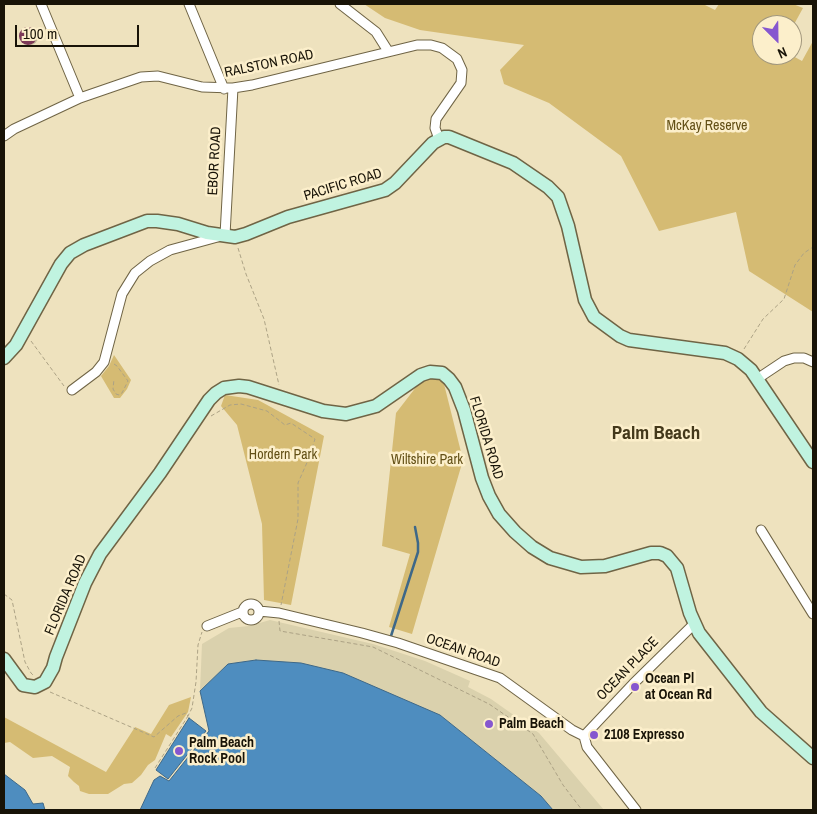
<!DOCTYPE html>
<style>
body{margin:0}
#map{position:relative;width:817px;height:814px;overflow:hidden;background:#eee2be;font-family:"Archivo Narrow",sans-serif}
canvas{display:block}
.frame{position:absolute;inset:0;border:5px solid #181307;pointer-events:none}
.north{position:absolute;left:752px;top:15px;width:50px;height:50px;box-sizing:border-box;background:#fcefcb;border:1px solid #a1977d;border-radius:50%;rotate:157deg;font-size:14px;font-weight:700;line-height:20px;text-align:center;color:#181307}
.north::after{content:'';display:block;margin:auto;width:18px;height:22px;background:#8657cf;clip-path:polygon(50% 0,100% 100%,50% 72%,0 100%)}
.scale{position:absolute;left:15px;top:25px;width:124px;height:22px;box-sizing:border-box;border:2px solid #181307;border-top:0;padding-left:6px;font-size:15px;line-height:18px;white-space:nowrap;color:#181307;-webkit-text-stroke:4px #fcefcb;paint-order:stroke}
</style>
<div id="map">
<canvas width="817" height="814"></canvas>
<div class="frame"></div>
<div class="north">N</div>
<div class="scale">100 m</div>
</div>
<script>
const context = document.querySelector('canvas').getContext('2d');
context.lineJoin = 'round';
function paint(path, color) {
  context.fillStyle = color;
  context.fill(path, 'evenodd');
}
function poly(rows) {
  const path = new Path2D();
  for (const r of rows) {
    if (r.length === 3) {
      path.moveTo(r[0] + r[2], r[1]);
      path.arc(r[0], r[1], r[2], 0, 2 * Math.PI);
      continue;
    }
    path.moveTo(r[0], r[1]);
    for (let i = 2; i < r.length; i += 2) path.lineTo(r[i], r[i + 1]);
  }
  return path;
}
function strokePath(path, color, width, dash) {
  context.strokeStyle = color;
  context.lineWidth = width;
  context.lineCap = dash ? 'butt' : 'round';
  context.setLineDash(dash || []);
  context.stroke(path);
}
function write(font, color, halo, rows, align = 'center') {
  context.font = font + ' "Archivo Narrow",sans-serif';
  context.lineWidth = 5;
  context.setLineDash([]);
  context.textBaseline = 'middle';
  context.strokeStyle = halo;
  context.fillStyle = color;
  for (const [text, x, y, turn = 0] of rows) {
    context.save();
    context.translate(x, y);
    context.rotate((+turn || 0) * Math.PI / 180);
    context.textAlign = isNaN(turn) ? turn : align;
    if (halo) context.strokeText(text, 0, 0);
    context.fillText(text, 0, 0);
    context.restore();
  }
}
const green = poly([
 [364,4,703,4,715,10,719,4,793,4,803,8,792,28,792,25,762,25,762,55,791,55,802,61,813,41,813,312,749,271,736,212,659,231,621,156,549,103,504,84,500,70,524,45,420,30,385,18],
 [114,355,131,380,127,389,120,398,114,398,101,376,109,366],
 [440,368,463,460,412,634,389,627,410,554,382,546,396,413,430,369],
 [225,395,258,400,324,436,291,605,264,600,262,524,237,425,221,406],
 [191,697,188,712,171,737,166,734,155,760,148,765,141,775,132,783,124,784,108,794,89,794,80,791,79,786,74,782,68,776,70,767,52,756,33,758,10,742,4,743,4,717,106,772,135,727,151,734,169,705]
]);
const sand = poly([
 [270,620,373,644,425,661,470,681,468,687,491,699,539,733,604,810,553,810,541,796,440,715,228,664,200,691,202,644,229,628,249,626]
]);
const water = poly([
 [256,660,301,663,343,673,440,715,541,796,553,810,140,810,154,780,160,776,169,781,209,731,200,691,228,664,256,660],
 [189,718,206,731,168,779,156,770,189,718],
 [4,774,25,790,33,804,43,803,45,810,4,810,4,774]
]);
const shadow = poly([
 [30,37,8]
]);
const stream = poly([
 [391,636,418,552,418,543,415,527]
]);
const building = poly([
 [28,36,9]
]);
const path = poly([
 [238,248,246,274,264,319,279,385],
 [31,341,64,386],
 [744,349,763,319,784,299,795,265,804,253,813,247],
 [114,364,117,366,128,381,122,393,119,395,116,394,113,389,114,379],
 [211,416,230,405,241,404,267,411,285,425,291,423,315,439,309,458,298,483,298,519,281,605],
 [4,594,12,600,25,662,31,673,33,675],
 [279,621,280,631,373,647,489,704,533,734,563,785,582,810],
 [50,692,154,737,178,716,186,713,188,716,192,708,196,682,198,645,202,632],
 [155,768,188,716]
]);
const street = poly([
 [41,4,80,98],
 [189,4,224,89],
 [340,4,376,32,388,51],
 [4,136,14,129,80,98,141,77,158,76,202,87,233,88,252,85,417,45,431,45,442,48,457,59,462,70,461,83,436,119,435,128,439,139],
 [757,379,784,361,794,358,804,358,813,362],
 [72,390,96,372,104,362,122,294,135,273,150,261,170,250,225,235,233,88],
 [761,530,813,614],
 [251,612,8],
 [259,611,279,613,362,633,398,643,500,678,572,730,584,736,587,747,636,810],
 [207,626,242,612],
 [584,736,633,684,694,624]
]);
const secondary = poly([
 [4,358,16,345,61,264,70,253,84,245,147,221,157,221,178,224,207,233,235,237,246,234,288,217,385,190,395,183,433,143,444,137,449,137,513,163,548,187,558,197,568,226,585,300,594,317,620,336,629,340,725,353,738,359,751,370,813,462],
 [4,659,23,685,35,687,45,682,53,668,56,657,85,583,100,554,160,473,209,400,216,393,224,388,239,386,248,387,323,411,346,414,376,406,421,375,430,372,442,373,449,379,455,387,464,410,482,478,489,496,499,514,515,532,532,547,550,558,581,567,605,566,651,553,660,553,667,556,677,568,690,613,699,633,761,712,813,758]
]);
const markers = [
 [635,687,5,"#8657cf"],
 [489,724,5,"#8657cf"],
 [594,735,5,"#8657cf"],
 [179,751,5,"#8657cf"]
];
const streetNames = [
 ["RALSTON ROAD",269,64,-12],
 ["EBOR ROAD",215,161,-87],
 ["PACIFIC ROAD",343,185,-17],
 ["FLORIDA ROAD",486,438,73],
 ["FLORIDA ROAD",66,595,-67],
 ["OCEAN ROAD",463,651,19],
 ["OCEAN PLACE",628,669,-46]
];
const parkNames = [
 ["McKay Reserve",707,126],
 ["Hordern Park",283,455],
 ["Wiltshire Park",427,460]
];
const poiNames = [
 ["Ocean Pl",645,679],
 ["at Ocean Rd",645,695],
 ["Palm Beach",499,724],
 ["2108 Expresso",604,735],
 ["Palm Beach",189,743],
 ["Rock Pool",189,759]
];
const districtNames = [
 ["Palm Beach",656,434]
];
paint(green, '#d5bb73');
paint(sand, '#dad1ad');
paint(water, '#4e8dbf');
strokePath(water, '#3e6888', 1);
paint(shadow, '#0003');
strokePath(stream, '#3e6888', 2.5);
paint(building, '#7c3958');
strokePath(street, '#6f6445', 11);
strokePath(secondary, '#6f6445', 15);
strokePath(path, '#aca285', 1, [4, 2.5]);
strokePath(street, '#fff', 9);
strokePath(secondary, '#c0f3e0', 12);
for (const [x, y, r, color] of markers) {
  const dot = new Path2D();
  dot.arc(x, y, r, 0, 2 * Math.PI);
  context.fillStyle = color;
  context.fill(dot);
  strokePath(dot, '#fcefcb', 2);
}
write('14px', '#181307', '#fcefcb', streetNames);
write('14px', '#624f15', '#fcefcb', parkNames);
write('bold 14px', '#181307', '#fcefcb', poiNames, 'left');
write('bold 19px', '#44391b', '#fcefcb', districtNames);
</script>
